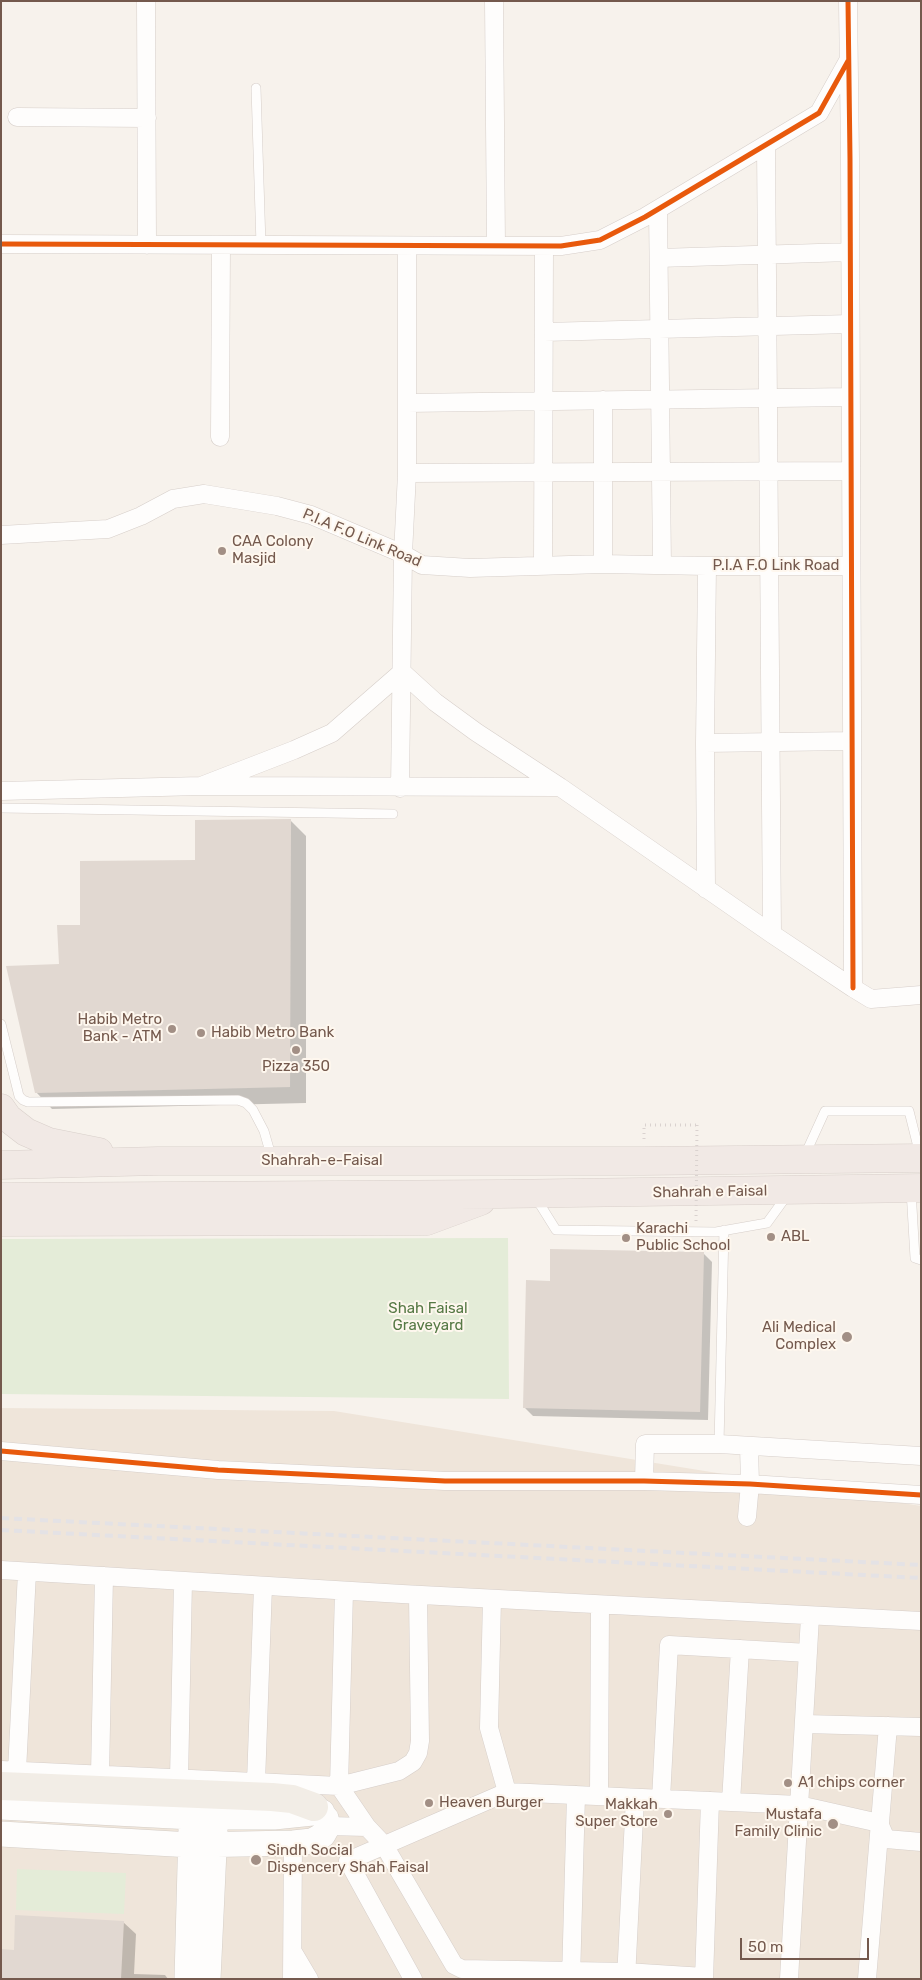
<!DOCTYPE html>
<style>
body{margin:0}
#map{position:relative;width:922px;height:1980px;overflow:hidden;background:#f7f2ec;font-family:Rubik,sans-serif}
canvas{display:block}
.frame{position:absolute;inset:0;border:2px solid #74594d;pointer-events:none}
.scale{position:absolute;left:740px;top:1938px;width:129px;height:22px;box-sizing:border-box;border:2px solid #74594d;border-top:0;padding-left:6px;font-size:15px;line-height:18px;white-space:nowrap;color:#74594d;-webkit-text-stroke:4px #fef7ee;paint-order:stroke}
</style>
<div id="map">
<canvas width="922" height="1980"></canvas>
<div class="frame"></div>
<div class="scale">50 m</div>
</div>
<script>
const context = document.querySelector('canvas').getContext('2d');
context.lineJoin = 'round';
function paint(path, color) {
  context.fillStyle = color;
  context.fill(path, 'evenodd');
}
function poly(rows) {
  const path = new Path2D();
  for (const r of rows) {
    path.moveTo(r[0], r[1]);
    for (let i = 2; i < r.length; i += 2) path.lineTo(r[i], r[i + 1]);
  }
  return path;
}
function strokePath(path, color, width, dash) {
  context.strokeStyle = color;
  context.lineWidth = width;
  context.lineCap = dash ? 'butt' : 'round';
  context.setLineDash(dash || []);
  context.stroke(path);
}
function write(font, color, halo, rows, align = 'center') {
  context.font = font + ' Rubik,sans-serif';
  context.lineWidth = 4;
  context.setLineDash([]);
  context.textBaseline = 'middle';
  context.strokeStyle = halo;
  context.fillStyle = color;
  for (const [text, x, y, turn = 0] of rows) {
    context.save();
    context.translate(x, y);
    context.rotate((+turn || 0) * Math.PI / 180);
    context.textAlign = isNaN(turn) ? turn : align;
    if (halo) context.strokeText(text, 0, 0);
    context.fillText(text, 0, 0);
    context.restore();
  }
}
const residential = poly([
 [1,1408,334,1411,921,1506,921,1979,1,1979]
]);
const green = poly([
 [508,1238,509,1399,1,1394,1,1239],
 [17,1869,126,1873,124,1914,16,1910]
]);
const shadow = poly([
 [290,820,306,836,306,1103,52,1109,36,1092,60,966,81,926,197,861],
 [704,1254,712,1262,708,1420,533,1416,525,1408,551,1282],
 [123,1922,136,1934,134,1974,165,1975,168,1979,1,1979,15,1951]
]);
const building = poly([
 [291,819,290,1087,35,1093,6,966,59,964,57,925,80,925,80,861,195,860,195,820],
 [550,1249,704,1252,700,1412,523,1408,526,1280,550,1281],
 [15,1915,124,1921,121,1979,1,1979,1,1949,14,1950]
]);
const path = poly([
 [644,1139,644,1125,697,1125]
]);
const lane = poly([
 [256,88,261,245],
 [1,808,393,814],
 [1,1024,19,1096,23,1100,28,1102,238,1100,246,1103,253,1110,264,1131,272,1159],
 [804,1157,825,1111,909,1111,920,1155],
 [911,1190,915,1258,921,1260],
 [536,1198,556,1230,716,1232,767,1223,788,1194],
 [719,1444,724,1230]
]);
const street = poly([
 [146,1,147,245],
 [494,1,496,246],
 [848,1,850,159,853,988],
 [17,117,147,118],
 [766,145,772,934],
 [658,209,662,565],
 [1,244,561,246,600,240,645,217,819,113,848,61],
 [659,258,850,252],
 [544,332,850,324],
 [603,400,603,564],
 [407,403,850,397],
 [220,437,221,245],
 [407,473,851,471],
 [1,535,108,529,141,516,173,499,204,494,277,506,311,515,403,554,422,565,470,568,603,564,707,566,851,566],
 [543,565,544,246],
 [705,743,852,741],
 [201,786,294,750,332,733,402,672,435,702,476,732,560,787,772,934,853,988,871,999,921,995],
 [400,788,403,554,407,473,407,246],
 [1,791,201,786,560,787],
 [706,889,705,743,707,566],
 [1,1451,218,1470,445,1481,644,1481,750,1484,921,1495],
 [644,1481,645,1444,719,1444,921,1456],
 [747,1517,750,1484,749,1446],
 [1,1570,402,1594,921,1621],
 [344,1591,339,1786,367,1827,384,1845,454,1965,462,1969,626,1972,704,1977],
 [492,1599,489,1728,507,1792],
 [804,1724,921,1727],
 [1,1770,339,1786,399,1771,413,1762,418,1753,420,1741,418,1595],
 [17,1771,27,1572],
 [100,1775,104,1576],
 [179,1779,183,1581],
 [256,1782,263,1586],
 [599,1796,600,1605],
 [661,1799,669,1645,808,1653],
 [731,1802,740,1649],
 [328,1826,367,1827],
 [293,1952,309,1979],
 [292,1979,293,1843],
 [413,1979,348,1861,507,1792,799,1805,879,1823,886,1839,921,1842],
 [571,1979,576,1795],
 [626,1979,635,1798],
 [704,1979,710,1801],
 [789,1979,810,1617],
 [867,1979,888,1726]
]);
const secondary = poly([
 [1,1807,192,1817,274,1817,322,1812],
 [1,1834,191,1845,293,1843,312,1841,323,1835,328,1826,326,1818,314,1807],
 [187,1979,191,1829],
 [208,1979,215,1829]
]);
const primary = poly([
 [1,1786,272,1797,292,1799,314,1807]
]);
const highway = poly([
 [1,1108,8,1118,26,1132,49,1142,99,1152],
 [1,1165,158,1161,643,1161,921,1158],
 [1,1197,499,1194,921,1188],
 [1,1222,427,1221,481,1201]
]);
const rail = poly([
 [1,1518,921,1565],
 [1,1530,921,1578]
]);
const pathBridge = poly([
 [696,1221,697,1125]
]);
const cycleway = poly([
 [848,1,850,159,853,988],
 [1,244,561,246,600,240,645,217,819,113,848,61],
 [1,1451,218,1470,445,1481,644,1481,750,1484,921,1495]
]);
const markers = [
 [222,551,5,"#a28f85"],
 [172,1029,5,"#a28f85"],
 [201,1033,5,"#a28f85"],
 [296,1050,5,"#a28f85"],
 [771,1237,5,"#a28f85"],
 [626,1238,5,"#a28f85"],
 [847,1337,6,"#a28f85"],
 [788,1783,5,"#a28f85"],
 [429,1803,5,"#a28f85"],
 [668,1814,5,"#a28f85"],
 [833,1824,6,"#a28f85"],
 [256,1860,6,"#a28f85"]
];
const streetNames = [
 ["P.I.A F.O Link Road",362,538,23],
 ["P.I.A F.O Link Road",776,566],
 ["Shahrah-e-Faisal",322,1161],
 ["Shahrah e Faisal",710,1192,-1]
];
const poiNames = [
 ["CAA Colony",232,542],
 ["Masjid",232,559],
 ["Habib Metro",162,1020,"right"],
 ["Bank - ATM",162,1037,"right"],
 ["Habib Metro Bank",211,1033],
 ["Pizza 350",296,1067,"center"],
 ["Karachi",636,1229],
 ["Public School",636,1246],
 ["ABL",781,1237],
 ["Ali Medical",836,1328,"right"],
 ["Complex",836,1345,"right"],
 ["A1 chips corner",798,1783],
 ["Heaven Burger",439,1803],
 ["Makkah",658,1805,"right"],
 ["Super Store",658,1822,"right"],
 ["Mustafa",822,1815,"right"],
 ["Family Clinic",822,1832,"right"],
 ["Sindh Social",267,1851],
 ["Dispencery Shah Faisal",267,1868]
];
const parkNames = [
 ["Shah Faisal",428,1309],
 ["Graveyard",428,1326]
];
paint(residential, '#efe5da');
paint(green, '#e4ecd8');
paint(shadow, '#0003');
paint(building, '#e1d8d1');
strokePath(lane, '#d6cec9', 10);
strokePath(street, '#d6cec9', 19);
strokePath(secondary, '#d5cec7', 26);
strokePath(primary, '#d8cfca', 29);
strokePath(highway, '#d8cfca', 29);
strokePath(path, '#dad2cf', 3, [1, 4]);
strokePath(lane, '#fefdfc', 9);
strokePath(street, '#fefdfc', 18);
strokePath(secondary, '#fefdfc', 25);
strokePath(primary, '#f2ede6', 28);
strokePath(highway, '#f1e9e5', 28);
strokePath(rail, '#e4e2e5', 4, [8, 5]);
strokePath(pathBridge, '#dad2cf', 3, [1, 4]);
strokePath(cycleway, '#e8590c', 5);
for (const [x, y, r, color] of markers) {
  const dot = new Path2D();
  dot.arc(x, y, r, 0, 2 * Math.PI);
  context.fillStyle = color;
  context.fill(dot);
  strokePath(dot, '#fef7ee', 2);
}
write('15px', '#74594d', '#fef7ee', streetNames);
write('15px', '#74594d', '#fef7ee', poiNames, 'left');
write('15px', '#567945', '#fef7ee', parkNames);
</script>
